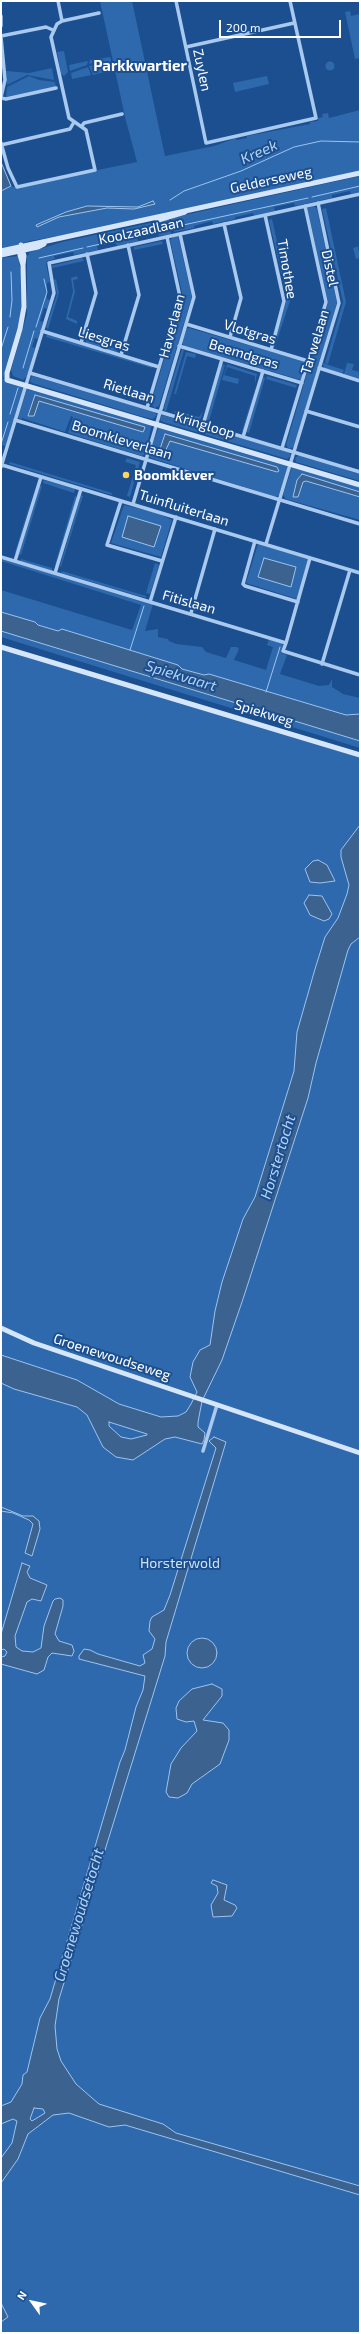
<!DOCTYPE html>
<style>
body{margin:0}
#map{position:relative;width:361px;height:2334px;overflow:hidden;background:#1b4f8f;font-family:"Exo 2",sans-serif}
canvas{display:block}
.frame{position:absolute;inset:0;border:2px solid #fff;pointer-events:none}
.north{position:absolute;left:12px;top:2282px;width:40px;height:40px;-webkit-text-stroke:3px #1b4f8f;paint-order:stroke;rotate:303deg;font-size:11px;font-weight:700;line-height:16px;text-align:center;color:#fff}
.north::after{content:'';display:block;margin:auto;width:14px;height:18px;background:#fff;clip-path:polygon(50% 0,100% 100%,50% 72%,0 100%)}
.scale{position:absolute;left:219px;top:20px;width:122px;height:18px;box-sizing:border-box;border:2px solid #fff;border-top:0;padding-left:5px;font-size:12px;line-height:14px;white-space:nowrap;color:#fff;-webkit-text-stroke:3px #1b4f8f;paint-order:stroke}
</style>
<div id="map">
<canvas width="361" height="2334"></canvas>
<div class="frame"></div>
<div class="north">N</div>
<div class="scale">200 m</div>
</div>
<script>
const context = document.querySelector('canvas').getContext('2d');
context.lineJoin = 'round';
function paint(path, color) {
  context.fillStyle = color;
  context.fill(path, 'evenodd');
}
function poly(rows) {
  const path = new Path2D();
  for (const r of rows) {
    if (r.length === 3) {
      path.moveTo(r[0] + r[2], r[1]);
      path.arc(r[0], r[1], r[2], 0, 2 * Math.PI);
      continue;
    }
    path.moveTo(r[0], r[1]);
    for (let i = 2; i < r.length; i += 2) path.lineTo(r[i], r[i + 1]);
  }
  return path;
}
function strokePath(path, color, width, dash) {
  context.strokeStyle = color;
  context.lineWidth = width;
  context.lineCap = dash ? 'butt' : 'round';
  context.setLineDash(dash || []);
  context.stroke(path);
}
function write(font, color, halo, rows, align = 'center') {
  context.font = font + ' "Exo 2",sans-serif';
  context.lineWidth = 4;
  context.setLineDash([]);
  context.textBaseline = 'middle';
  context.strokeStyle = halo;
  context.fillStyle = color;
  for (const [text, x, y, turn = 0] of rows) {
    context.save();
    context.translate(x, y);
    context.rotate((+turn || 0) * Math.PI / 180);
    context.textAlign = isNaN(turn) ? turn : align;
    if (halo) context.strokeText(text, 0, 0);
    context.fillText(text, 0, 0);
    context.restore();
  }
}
const green = poly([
 [100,1,132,1,165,156,214,146,236,138,236,140,247,138,247,136,310,124,310,122,318,121,318,118,323,117,322,114,328,113,329,118,360,110,360,171,81,232,30,241,1,250,1,191,11,186,14,187,137,162,125,117],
 [350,11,351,16,360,14,360,58,355,59,345,12],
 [64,51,68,72,64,76,61,74,57,52],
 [110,57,112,64,106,65,96,62,89,64,90,60],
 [88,61,87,65,70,71,69,65],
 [330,66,4.5],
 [96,64,105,68,112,67,113,70,93,75,89,66],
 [88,67,91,75,72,79,71,73],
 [52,68,54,80,27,75,7,85,6,71,29,73],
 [29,76,39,80,55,82,56,87,6,97,7,87],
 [267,76,269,84,235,92,233,83],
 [360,176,360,192,351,194,350,191,332,195,332,198,295,206,294,203,274,207,275,211,254,216,253,213,235,217,235,219,213,224,212,221,194,226,194,228,174,232,171,218],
 [314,206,317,209,337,303,294,447,289,449,286,445,328,302,308,211,308,208],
 [326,208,346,302,328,364,325,363,343,302,322,209],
 [169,219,171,234,159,236,158,232,137,237,138,241,117,246,116,243,97,246,98,250,74,255,73,252,54,256,55,259,47,261,46,264,50,282,47,283,47,299,50,300,47,309,44,308,40,321,43,322,38,339,35,338,32,347,35,348,27,376,23,380,13,376,11,370,27,314,27,257,30,252,62,242],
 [272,219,290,301,275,346,273,345,287,298,269,220],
 [178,236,192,297,159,406,154,408,151,403,183,297,170,240,173,237],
 [162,241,163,244,134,250,134,247],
 [360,246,358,247,360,258,356,259,353,248],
 [18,256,21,271,22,308,19,326,3,379,21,385,23,389,6,446,2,445,1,450,1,258],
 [82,258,84,261,52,268,51,266],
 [77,276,78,279,73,280,75,292,68,317,77,321,77,324,66,319,73,291,71,278],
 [56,279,59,293,48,329,46,327,57,294,54,280],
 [189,328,303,361,306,364,301,380,184,346,182,343,186,329],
 [47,334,153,366,152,368,46,337],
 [86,340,118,349,117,352,86,343],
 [182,349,184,350,166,412,162,407,164,407],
 [186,352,196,354,195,358,187,356,176,394,174,394],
 [323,363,344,370,342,374,324,368],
 [347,363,354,364,352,370,360,372,360,379,344,374],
 [222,364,225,365,209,421,206,420],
 [227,364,257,374,255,384,255,376,227,367,224,375,239,379,238,384,222,380],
 [32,376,154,411,157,415,153,419,140,416,32,383,30,381],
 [259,376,243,431,242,431],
 [267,376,297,385,296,388,266,379],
 [263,377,265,378,249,433,246,432],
 [27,389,152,424,145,454,142,456,68,433,73,417,71,416,65,432,22,418,21,420,18,417],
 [177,411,199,417,203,411,200,420,173,412],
 [162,415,289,452,291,456,287,459,163,422,160,420],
 [159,426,286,465,288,468,279,495,276,497,151,458,148,456],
 [299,455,360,474,360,481,296,462,295,458],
 [127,458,140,462,130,497,127,496,136,465,125,462],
 [10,462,112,493,112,495,9,464],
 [292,467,360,486,360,492,302,474,297,480,298,497,303,482,306,481,360,497,360,520,286,499,283,495],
 [44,480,75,489,74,493,43,483],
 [36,482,16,553,15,553],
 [40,486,42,486,21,555,19,554],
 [81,495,83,496,61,567,60,566],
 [75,496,77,497,57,566,55,565],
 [124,505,157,513,172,520,161,557,111,543],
 [258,544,308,559,297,599,246,583],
 [1,559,153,604,145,631,158,629,158,637,168,639,169,641,176,644,202,647,206,652,226,658,231,647,237,647,239,649,234,660,266,670,273,647,267,645,269,639,282,643,283,646,281,653,287,655,280,674,319,686,329,685,332,679,332,687,343,694,360,698,360,714,346,715,209,674,204,675,182,669,178,665,62,629,58,631,38,625,35,622,1,612,1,590,132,630,141,605,1,561],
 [21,559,52,568,52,571,20,561],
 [155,563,159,565,150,594,146,593],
 [62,571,146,596,146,598,61,573],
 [1,631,360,741,360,748,1,637],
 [1,649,360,757,360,2333,1,2333]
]);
const water = poly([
 [1,162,11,186,1,191,1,162],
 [153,201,155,204,134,209,107,208,59,217,37,227,36,225,66,212,87,206,138,207,153,201],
 [35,395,145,427,144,430,143,432,39,401,34,416,28,416,35,395],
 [165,434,277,467,279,471,277,472,170,441,163,456,160,458,158,455,165,434],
 [302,474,360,492,360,497,306,481,303,482,298,497,293,497,297,480,302,474],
 [128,516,161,526,154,547,122,537,128,516],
 [264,558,296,567,291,587,258,577,264,558],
 [1,612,35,622,38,625,58,631,62,629,178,665,182,669,204,675,209,674,346,715,360,714,360,741,1,631,1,612],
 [360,825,360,937,351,944,348,950,316,1063,308,1098,243,1299,222,1360,202,1401,198,1422,198,1427,205,1433,204,1440,202,1444,175,1437,165,1439,133,1460,116,1457,103,1447,87,1415,77,1407,14,1389,1,1383,1,1355,77,1380,119,1404,161,1417,178,1416,186,1412,191,1404,197,1392,190,1377,193,1362,200,1350,210,1345,215,1311,222,1282,243,1219,255,1197,294,1071,297,1032,315,969,325,937,338,918,347,894,349,885,341,857,341,850,360,825],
 [109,1422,147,1434,147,1435,131,1439,121,1437,109,1426,109,1422],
 [318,860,327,865,335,881,320,883,310,882,305,869,313,861,318,860],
 [309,895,322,896,332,914,329,919,324,921,310,915,304,903,309,895],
 [214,1437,226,1442,166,1642,165,1656,59,1999,55,2026,57,2049,61,2061,76,2084,99,2104,163,2124,176,2133,360,2186,360,2195,125,2125,109,2127,69,2113,53,2115,28,2134,18,2159,1,2183,1,2158,12,2143,17,2121,13,2119,1,2124,1,2106,11,2102,22,2084,23,2075,27,2072,40,2018,50,1999,120,1762,125,1750,136,1707,143,1690,145,1676,79,1659,79,1656,84,1649,90,1650,98,1654,140,1666,145,1663,143,1655,152,1649,155,1639,149,1631,150,1621,152,1617,164,1610,170,1595,216,1448,209,1441,214,1437],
 [34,2108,43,2109,45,2113,32,2121,30,2119,34,2108],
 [1,1507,23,1516,33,1516,39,1521,40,1529,32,1556,25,1553,33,1524,29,1520,13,1513,1,1511,1,1507],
 [22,1563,30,1566,27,1572,30,1578,47,1585,41,1601,32,1599,27,1602,15,1636,16,1647,22,1651,33,1652,41,1648,44,1626,53,1601,55,1599,60,1598,63,1600,63,1606,55,1634,59,1641,72,1645,74,1651,72,1656,52,1653,48,1657,44,1670,37,1674,1,1664,1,1657,5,1656,7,1652,4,1649,1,1650,1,1634,22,1563],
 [202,1653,15],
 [212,1684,222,1689,222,1696,203,1720,223,1723,229,1730,229,1740,220,1764,192,1784,187,1793,178,1798,169,1797,166,1792,171,1764,181,1748,197,1731,194,1721,186,1722,177,1719,176,1708,179,1701,192,1689,212,1684],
 [213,1880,227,1885,224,1900,235,1905,237,1908,232,1916,213,1917,211,1905,218,1893,217,1886,211,1883,213,1880],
 [1,2303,8,2317,1,2322,1,2303]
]);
const stream = poly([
 [312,197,360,186],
 [170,200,184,191,241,171,294,147,321,141,360,142],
 [174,227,308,198],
 [87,247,169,229],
 [39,258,83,248],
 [10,317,12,300,11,272],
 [36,327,47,292,44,279],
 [1,349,8,327],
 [23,368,34,331],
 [10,414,18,388],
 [1,444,8,422],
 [130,650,144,606],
 [266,692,280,647]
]);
const street = poly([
 [176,1,206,143,316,118,290,1],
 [1,16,1,26],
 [62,21,99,13],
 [1,36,46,27,53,30],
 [1,37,5,80,1,97],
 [186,47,294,23],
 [1,98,6,99,56,88],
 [82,126,84,123,122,114],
 [1,143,8,168,17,187,95,170,86,130,69,118,51,37,57,24,62,21,58,1],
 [1,145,70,129,74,122],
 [265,215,284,301,271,350],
 [224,224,241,298,230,337],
 [186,324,308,361],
 [42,331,159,367],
 [81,343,96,293,87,254],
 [179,346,302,383],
 [121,355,139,295,128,245],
 [319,368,360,381],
 [30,373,360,472],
 [147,408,180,297,167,237],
 [306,411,360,427],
 [15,420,360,524],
 [203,425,222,359],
 [243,437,263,371],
 [282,448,326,302,305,206],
 [2,465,360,573],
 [1,467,54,293,49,263,360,194],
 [121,501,107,545,162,561],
 [133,504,194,297,180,234],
 [255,541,243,584,245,586,298,602],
 [266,544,339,303,318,203],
 [1,557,286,643,283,651,360,675],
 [15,561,41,477],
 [55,573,81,489],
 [150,602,176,517],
 [191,613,215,529],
 [286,643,310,558],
 [322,664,350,570],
 [203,1451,217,1405]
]);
const secondary = poly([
 [158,220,185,212],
 [1,251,360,173],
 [1,255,38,247,44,244],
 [23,265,24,256,21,245,20,255,23,265,24,307,20,329,7,373,7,380,360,485],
 [1,647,360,755],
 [1,1328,34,1343,360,1453]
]);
const markers = [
 [126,475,4,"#ffd166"]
];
const streetNames = [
 ["Zuylen",202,70,78],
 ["Gelderseweg",271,180,-12],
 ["Koolzaadlaan",141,231,-12],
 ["Distel",330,268,78],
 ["Timothee",287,269,80],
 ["Haverlaan",172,326,-75],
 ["Vlotgras",250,332,17],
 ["Liesgras",104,339,17],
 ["Tarwelaan",315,342,-73],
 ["Beemdgras",244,354,17],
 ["Rietlaan",129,391,17],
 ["Kringloop",205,425,17],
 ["Boomkleverlaan",122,440,17],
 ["Tuinfluiterlaan",184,508,17],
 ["Fitislaan",189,602,16],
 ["Spiekweg",264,713,17],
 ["Groenewoudseweg",112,1357,18]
];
const poiNames = [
 ["Boomklever",134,475]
];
const parkNames = [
 ["Horsterwold",180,1563]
];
const neighbourhoodNames = [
 ["Parkkwartier",140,66]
];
const waterNames = [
 ["Kreek",259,152,-24],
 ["Spiekvaart",181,676,17],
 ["Horstertocht",278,1157,-73],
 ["Groenewoudsetocht",79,1915,-73]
];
paint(green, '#2e69ad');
paint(water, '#3c6290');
strokePath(water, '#9cc4f0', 1);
strokePath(stream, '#9cc4f0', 1);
strokePath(street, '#a9c9ee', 3.5);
strokePath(secondary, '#d6e6fa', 5);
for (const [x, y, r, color] of markers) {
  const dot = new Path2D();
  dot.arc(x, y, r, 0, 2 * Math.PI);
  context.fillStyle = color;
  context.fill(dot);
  strokePath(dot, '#1b4f8f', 1.5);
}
write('14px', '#fff', '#1b4f8f', streetNames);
write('bold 14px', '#fff', '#1b4f8f', poiNames, 'left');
write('14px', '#cfe3fa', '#1b4f8f', parkNames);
write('bold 15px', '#fff', '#1b4f8f', neighbourhoodNames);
write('italic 15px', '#b5d3f5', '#1b4f8f', waterNames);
</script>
